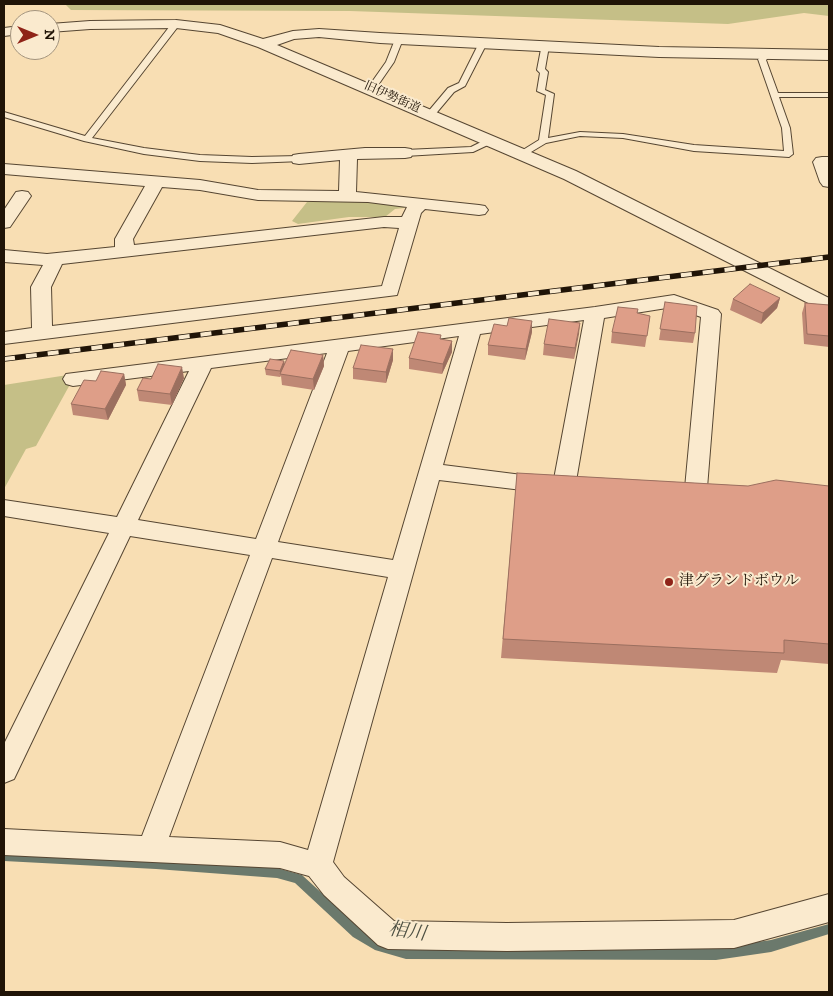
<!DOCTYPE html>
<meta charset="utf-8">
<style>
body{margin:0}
#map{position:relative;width:833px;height:996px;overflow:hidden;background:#f8deb3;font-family:"IM FELL DW Pica",serif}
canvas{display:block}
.frame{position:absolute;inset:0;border:5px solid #201407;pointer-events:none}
.north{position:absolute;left:10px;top:10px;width:50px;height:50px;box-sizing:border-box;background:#faeace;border:1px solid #a3947e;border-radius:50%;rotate:90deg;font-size:14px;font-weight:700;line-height:20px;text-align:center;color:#201407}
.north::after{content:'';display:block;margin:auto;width:18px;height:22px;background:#8f2418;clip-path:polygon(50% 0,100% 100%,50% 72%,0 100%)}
</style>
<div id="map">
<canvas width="833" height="996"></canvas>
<div class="frame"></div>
<div class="north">N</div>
</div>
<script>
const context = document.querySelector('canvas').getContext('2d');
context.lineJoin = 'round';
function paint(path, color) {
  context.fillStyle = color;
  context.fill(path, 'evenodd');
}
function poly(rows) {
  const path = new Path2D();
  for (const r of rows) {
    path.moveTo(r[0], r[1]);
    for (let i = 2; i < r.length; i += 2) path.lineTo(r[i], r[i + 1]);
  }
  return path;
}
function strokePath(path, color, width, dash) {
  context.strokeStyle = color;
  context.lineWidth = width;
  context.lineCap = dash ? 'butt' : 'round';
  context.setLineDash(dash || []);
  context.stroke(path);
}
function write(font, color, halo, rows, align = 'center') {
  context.font = font + ' "IM FELL DW Pica","Noto Serif JP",serif';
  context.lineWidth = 4;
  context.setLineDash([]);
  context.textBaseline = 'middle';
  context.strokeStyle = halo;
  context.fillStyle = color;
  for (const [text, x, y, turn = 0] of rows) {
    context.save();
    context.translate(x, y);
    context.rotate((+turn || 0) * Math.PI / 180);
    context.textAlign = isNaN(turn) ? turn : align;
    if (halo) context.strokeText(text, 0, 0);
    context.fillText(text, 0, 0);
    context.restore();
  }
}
const green = poly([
 [65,4,829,4,829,16,804,13,728,24,350,11,71,10],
 [367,201,406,205,404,208,395,209,385,217,349,217,298,224,292,221,307,202],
 [74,374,73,379,36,446,26,449,4,489,4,385]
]);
const stream = poly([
 [4,851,156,859,277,868,302,875,361,929,381,941,406,947,716,948,771,940,829,924,829,934,771,952,716,960,406,959,375,950,353,937,295,883,277,878,156,869,4,861,4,851]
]);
const service = poly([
 [173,22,180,24,92,138,144,148,200,155,252,157,299,156,303,159,302,161,252,163,200,161,144,154,84,141,4,117,4,112,85,136,173,22],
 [396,37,403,39,394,62,374,91,368,91,367,89,386,62,396,37],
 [480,41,487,43,465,86,454,92,433,117,427,117,427,113,448,88,459,83,480,41],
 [542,44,549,46,545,69,548,72,545,90,554,94,548,138,580,132,623,134,694,145,784,151,782,128,758,59,766,54,770,56,766,60,778,93,829,93,829,97,779,97,790,128,793,154,789,157,694,151,623,138,580,136,546,143,521,158,518,157,518,153,539,140,546,95,537,91,540,73,537,70,542,44],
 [489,138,493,141,492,143,473,152,405,156,401,153,405,150,471,147,489,138]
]);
const minor = poly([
 [176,20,220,25,263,39,293,31,319,29,380,33,659,47,829,50,829,60,659,57,380,43,319,37,294,39,277,45,576,171,829,298,829,312,822,310,564,179,258,47,218,33,176,28,90,29,50,32,50,24,90,21,176,20],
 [20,26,20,34,4,36,4,28,20,26],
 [365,148,405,148,411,149,413,153,411,157,405,158,357,159,356,192,479,205,485,206,488,210,485,214,479,215,425,209,421,213,397,295,4,344,4,332,32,328,31,287,43,265,4,262,4,250,47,254,115,247,115,239,145,186,4,174,4,164,200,180,258,190,339,191,340,160,299,164,293,163,291,159,293,155,299,154,365,148],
 [162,187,200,190,258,200,368,202,407,207,402,217,384,217,134,245,133,239,162,187],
 [384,227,399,228,382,286,52,326,51,287,62,264,384,227],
 [822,157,829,157,829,187,823,186,820,182,813,162,816,158,822,157],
 [22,191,28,192,31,196,10,227,4,228,4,210,16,192,22,191],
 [674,295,718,310,721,314,707,488,704,494,696,496,688,494,685,488,701,317,673,307,604,318,575,487,572,493,564,495,555,491,547,493,439,480,333,862,344,877,394,921,507,923,734,920,829,894,829,922,734,948,507,951,388,949,378,945,324,895,309,876,280,868,4,855,4,829,142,836,250,555,130,536,14,779,4,783,4,744,109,533,4,516,4,500,117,517,189,371,73,386,66,384,63,379,66,374,595,307,674,295],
 [584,320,554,479,443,465,480,334,584,320],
 [459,336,393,560,278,542,348,351,459,336],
 [327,353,256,539,138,520,211,368,327,353],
 [272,558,388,577,308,850,280,842,169,837,272,558]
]);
const rail = poly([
 [4,359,829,257]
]);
const wall = poly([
 [780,298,777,308,761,324,730,310,733,299],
 [665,302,695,333,693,343,659,340],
 [805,303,829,305,829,347,804,344,802,313],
 [637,313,650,316,645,347,611,343,612,332],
 [580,323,574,359,543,355,544,344],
 [532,332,525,360,488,355,488,345],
 [441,340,452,341,452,352,442,374,409,369,409,358],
 [323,355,324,366,314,390,282,385,281,376,280,377,266,375,265,369,284,361,285,365],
 [393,360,386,383,353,379,353,368],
 [124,374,126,385,108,420,73,415,71,404,96,381],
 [184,378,172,405,139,401,137,390,151,379],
 [517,473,748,486,829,486,829,664,781,660,777,673,501,658]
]);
const shadedWall = poly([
 [780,298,777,308,761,324,763,313],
 [532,321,532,332,525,360,526,349],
 [580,323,579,334,574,359,575,348],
 [452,341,452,352,442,374,443,364],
 [393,349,393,360,386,383,386,372],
 [323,355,324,366,314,390,313,379],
 [284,361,285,366,280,374,280,377,280,371],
 [182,367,184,378,172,405,170,394],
 [124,374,126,385,108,420,105,409]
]);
const building = poly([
 [750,284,780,298,763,313,733,299,750,284],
 [665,302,697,306,695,333,660,329,665,302],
 [805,303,829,305,829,336,807,334,805,303],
 [618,307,638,309,637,313,650,316,647,336,612,332,618,307],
 [509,318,532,321,526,349,488,345,494,324,507,326,509,318],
 [549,319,580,323,575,348,544,344,549,319],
 [418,332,441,335,440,339,452,341,443,364,409,358,418,332],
 [361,345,393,349,386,372,353,368,361,345],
 [291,350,323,355,313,379,280,374,291,350],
 [270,359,284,361,280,371,265,369,270,359],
 [158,364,182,367,170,394,137,390,143,378,151,379,158,364],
 [101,371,124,374,105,409,71,404,84,380,96,381,101,371],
 [517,473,748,486,776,480,829,486,829,644,784,640,784,653,503,639,517,473]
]);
const markers = [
 [669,582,5,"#8f2418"]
];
const farStreetnames = [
 ["旧伊勢街道",392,98,24]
];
const poiNames = [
 ["津グランドボウル",679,582]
];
const nearWaternames = [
 ["相川",407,933,8]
];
paint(green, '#c5bf87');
paint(stream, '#6b796c');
strokePath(service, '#564632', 2);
strokePath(minor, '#564632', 2);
paint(service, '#faeace');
paint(minor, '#faeace');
strokePath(rail, '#201407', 5.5);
strokePath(rail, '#faeace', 4, [11]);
paint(wall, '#bf8875');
paint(shadedWall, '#9b6f5f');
paint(building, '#de9e88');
strokePath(building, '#9b6f5f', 1);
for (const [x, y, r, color] of markers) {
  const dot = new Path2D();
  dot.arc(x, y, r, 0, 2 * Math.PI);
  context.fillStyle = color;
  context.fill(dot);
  strokePath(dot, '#faeace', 2);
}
write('12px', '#201407', '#faeace', farStreetnames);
write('15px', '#201407', '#faeace', poiNames, 'left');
write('italic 19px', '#4c4f42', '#faeace', nearWaternames);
</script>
